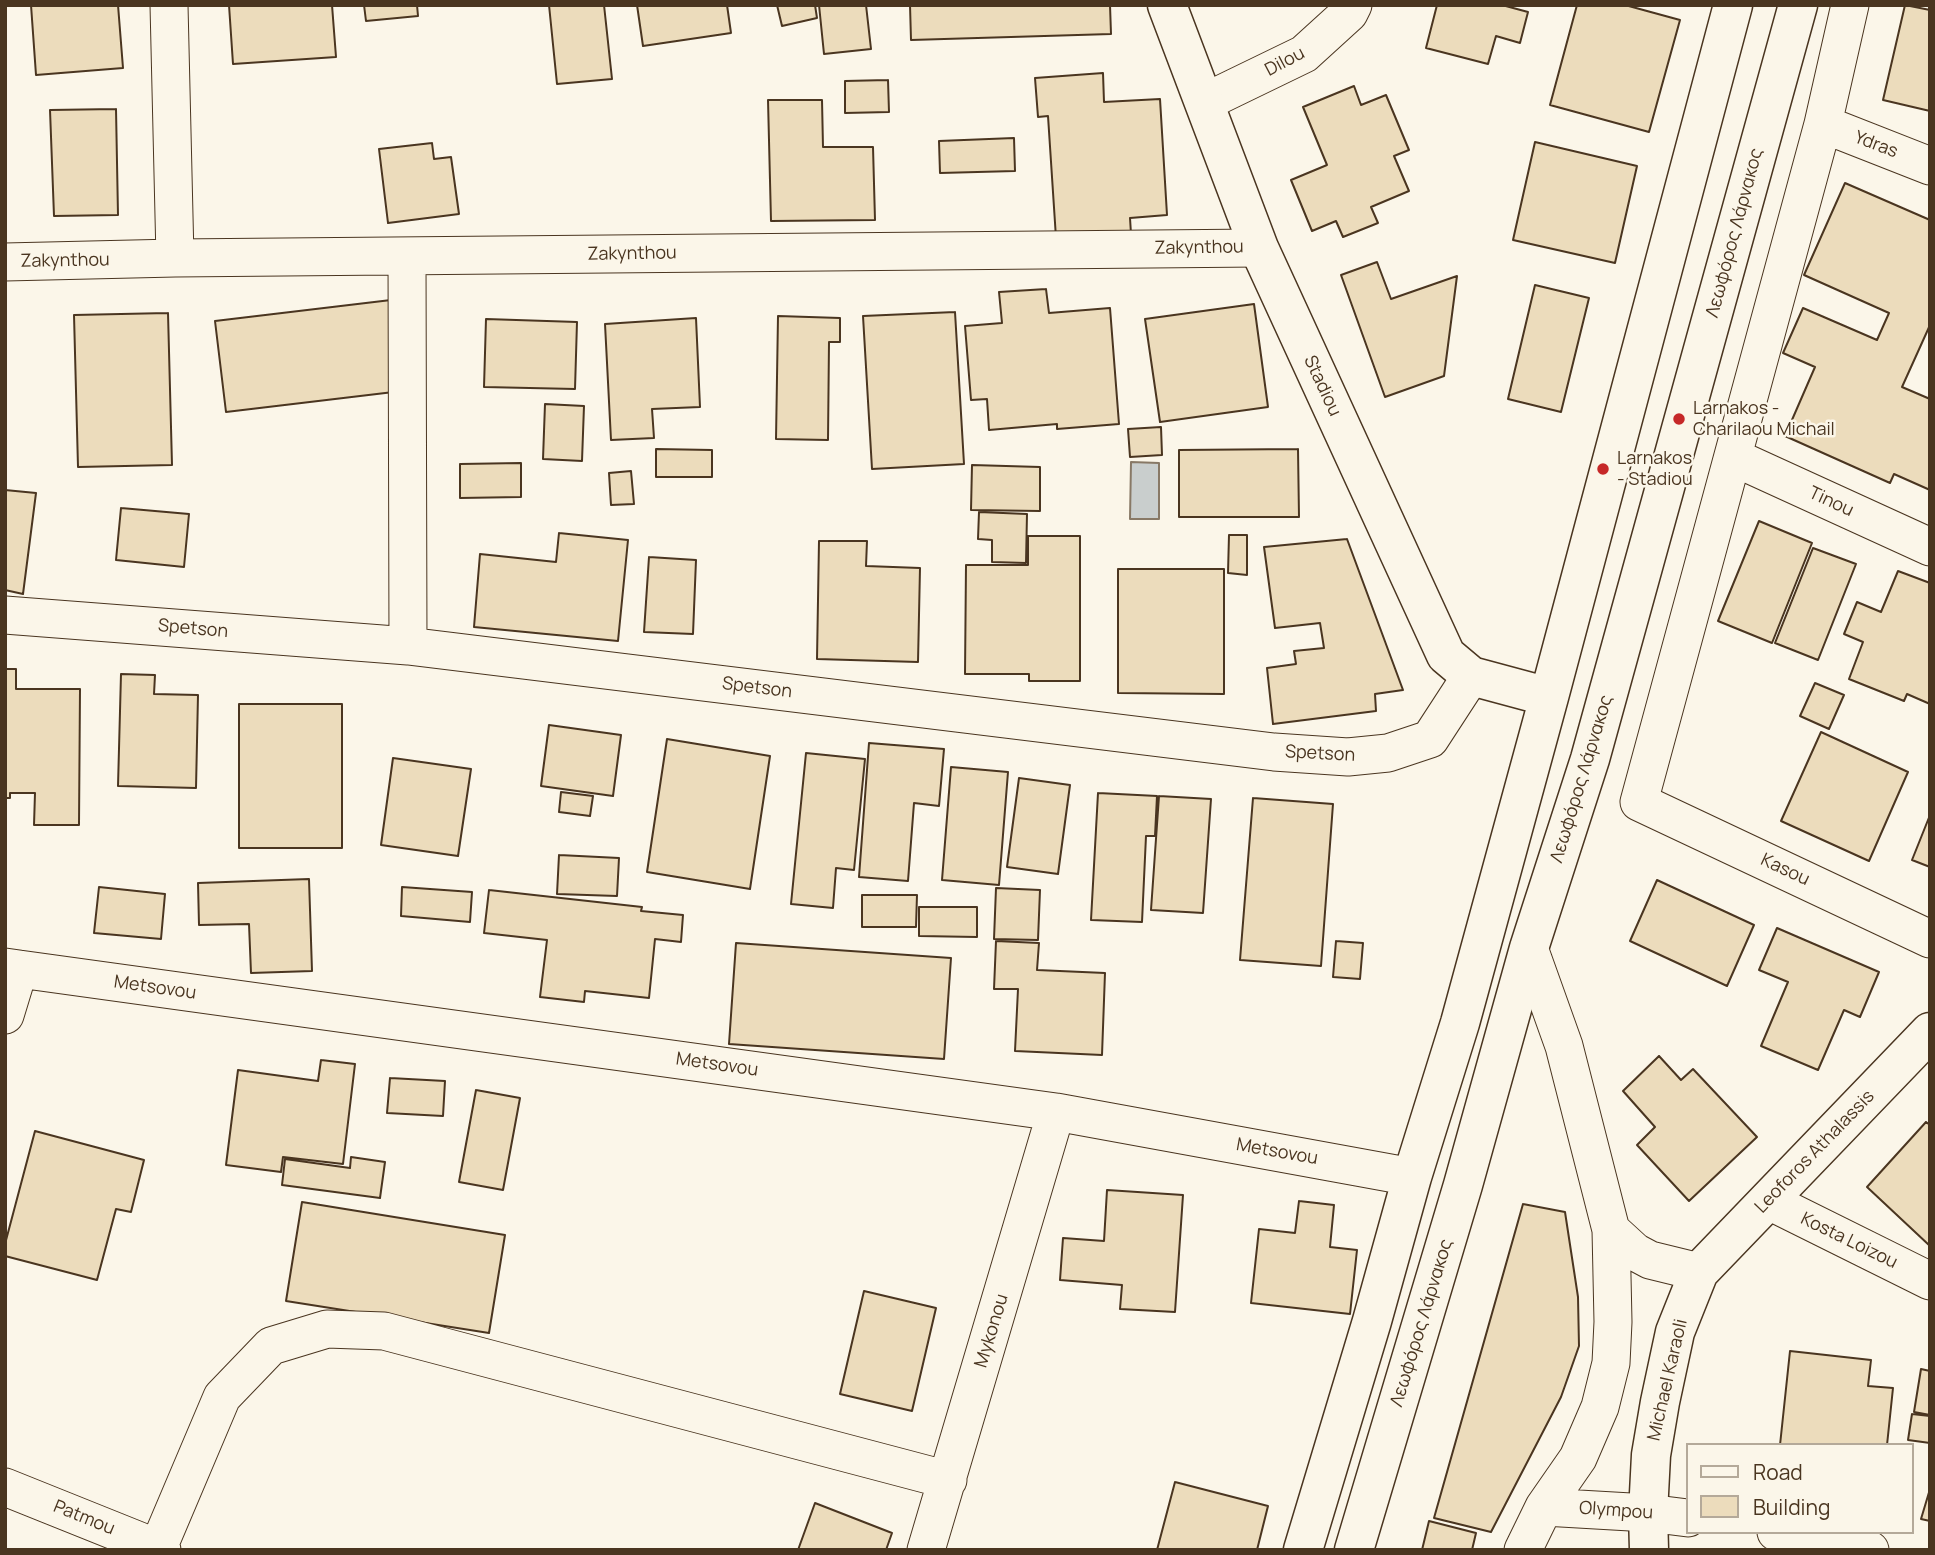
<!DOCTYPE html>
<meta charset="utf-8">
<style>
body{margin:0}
#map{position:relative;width:1935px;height:1555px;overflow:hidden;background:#fbf6e9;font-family:Manrope,sans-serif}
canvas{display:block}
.frame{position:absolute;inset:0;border:7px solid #4a3520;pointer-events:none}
.legend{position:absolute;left:1686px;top:1443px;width:228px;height:91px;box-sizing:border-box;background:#fbf6e9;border:2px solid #b4a999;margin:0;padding:9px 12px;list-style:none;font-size:21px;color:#4a3520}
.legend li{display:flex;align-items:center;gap:14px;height:35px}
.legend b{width:35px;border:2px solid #b4a999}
</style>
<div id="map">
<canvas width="1935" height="1555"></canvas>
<div class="frame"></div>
<ul class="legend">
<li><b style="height:9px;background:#fbf6e9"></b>Road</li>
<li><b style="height:19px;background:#ecdcbc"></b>Building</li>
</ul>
</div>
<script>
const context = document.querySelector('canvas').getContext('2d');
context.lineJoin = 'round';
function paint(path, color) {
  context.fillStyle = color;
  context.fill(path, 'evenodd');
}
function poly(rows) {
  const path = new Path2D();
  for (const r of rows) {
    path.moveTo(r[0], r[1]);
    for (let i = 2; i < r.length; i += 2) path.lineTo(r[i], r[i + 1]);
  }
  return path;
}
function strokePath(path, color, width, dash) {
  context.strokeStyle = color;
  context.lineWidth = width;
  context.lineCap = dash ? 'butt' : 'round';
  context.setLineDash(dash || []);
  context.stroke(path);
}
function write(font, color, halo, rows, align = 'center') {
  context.font = font + ' Manrope,sans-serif';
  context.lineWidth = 5;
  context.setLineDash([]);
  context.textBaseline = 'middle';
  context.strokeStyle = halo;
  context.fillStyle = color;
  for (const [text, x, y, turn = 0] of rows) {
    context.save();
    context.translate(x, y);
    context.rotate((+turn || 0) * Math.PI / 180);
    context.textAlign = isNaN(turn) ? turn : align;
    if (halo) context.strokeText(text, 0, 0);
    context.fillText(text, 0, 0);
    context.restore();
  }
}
const water = poly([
 [1131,462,1159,463,1159,519,1130,519,1131,462]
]);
const building = poly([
 [31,5,118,5,123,68,36,75,31,5],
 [229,5,332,5,336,57,233,64,229,5],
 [364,5,417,5,418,16,366,21,364,5],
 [549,5,604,5,612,79,557,84,549,5],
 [637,5,727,5,731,33,643,46,637,5],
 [777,5,815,5,817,18,782,26,777,5],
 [819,5,866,5,871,49,824,54,819,5],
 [910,5,1110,5,1111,34,911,40,910,5],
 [1437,5,1502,5,1528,12,1520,43,1496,36,1488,64,1426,48,1437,5],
 [1577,5,1625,5,1680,20,1649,132,1550,105,1577,5],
 [1905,5,1930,10,1930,111,1883,100,1905,5],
 [1103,73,1104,102,1160,99,1167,215,1130,218,1131,234,1056,238,1048,116,1038,117,1035,78,1103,73],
 [888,80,889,112,845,113,845,81,888,80],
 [1354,86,1361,105,1386,95,1409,150,1394,156,1409,191,1371,207,1378,223,1343,237,1336,221,1312,231,1291,180,1327,165,1303,107,1354,86],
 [768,100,822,100,823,147,873,147,875,220,771,221,768,100],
 [116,109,118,215,54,216,50,110,116,109],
 [1014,138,1015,171,940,173,939,141,1014,138],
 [1535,142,1637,166,1615,263,1513,240,1535,142],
 [432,143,434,159,451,157,459,214,388,223,379,149,432,143],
 [1845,183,1930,220,1930,325,1902,387,1930,399,1930,490,1894,474,1890,483,1785,436,1815,367,1783,353,1803,308,1877,340,1889,313,1804,275,1845,183],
 [1377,262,1391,299,1457,276,1444,376,1385,397,1341,275,1377,262],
 [1535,285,1589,298,1561,412,1508,399,1535,285],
 [1046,289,1049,313,1110,308,1119,424,1057,429,1057,424,989,430,987,399,971,400,965,326,1002,323,999,292,1046,289],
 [391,300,402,391,226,412,215,321,391,300],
 [1254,304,1268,407,1160,422,1145,319,1254,304],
 [955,312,964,464,872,469,863,316,955,312],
 [168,313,172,465,78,467,74,315,168,313],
 [778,316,840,318,840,342,829,342,828,440,776,439,778,316],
 [696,318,700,407,652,409,654,438,611,440,605,324,696,318],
 [486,319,577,322,575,389,484,387,486,319],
 [545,404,584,406,582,461,543,459,545,404],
 [1161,427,1162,455,1130,457,1128,429,1161,427],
 [656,449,712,450,712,477,656,477,656,449],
 [1298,449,1299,517,1179,517,1179,450,1298,449],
 [521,463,521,497,460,498,460,464,521,463],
 [972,465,1040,467,1040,511,971,510,972,465],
 [631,471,634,504,611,505,609,473,631,471],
 [5,490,36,493,23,594,5,590,5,490],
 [121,508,189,514,184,567,116,560,121,508],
 [979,512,1027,514,1026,563,992,562,992,540,978,539,979,512],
 [1759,521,1812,543,1772,643,1718,621,1759,521],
 [559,533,628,540,618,641,474,627,480,554,556,562,559,533],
 [1229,535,1247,535,1247,575,1228,573,1229,535],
 [1028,536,1080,536,1080,681,1029,681,1029,674,965,674,966,565,1028,565,1028,536],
 [1347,539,1403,690,1375,694,1376,711,1273,724,1267,668,1296,664,1294,651,1324,648,1320,623,1275,628,1264,547,1347,539],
 [819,541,867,541,866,566,920,568,918,662,817,659,819,541],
 [1813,548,1856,564,1818,660,1775,643,1813,548],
 [649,557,696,560,693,634,644,632,649,557],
 [1118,569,1224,569,1224,694,1118,693,1118,569],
 [1898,571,1930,583,1930,704,1907,694,1904,701,1849,679,1863,642,1844,634,1857,602,1881,612,1898,571],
 [5,669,16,669,16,689,80,689,79,825,34,825,35,793,10,793,10,798,5,798,5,669],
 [121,674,155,675,154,694,198,695,196,788,118,786,121,674],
 [1815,683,1844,695,1829,729,1800,716,1815,683],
 [239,704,342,704,342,848,239,848,239,704],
 [549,725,621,735,613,796,541,786,549,725],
 [1821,732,1908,772,1869,861,1781,821,1821,732],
 [667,739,770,756,750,889,647,872,667,739],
 [869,743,944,749,939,806,914,803,908,881,859,877,869,743],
 [806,753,865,759,854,870,836,868,833,908,791,904,806,753],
 [393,758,471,769,458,856,381,845,393,758],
 [951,767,1008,772,999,885,942,880,951,767],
 [1019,778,1070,785,1058,874,1007,867,1019,778],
 [561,792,593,796,590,816,559,812,561,792],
 [1098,793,1157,796,1155,836,1146,836,1142,922,1091,920,1098,793],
 [1159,796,1211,799,1203,913,1151,910,1159,796],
 [1253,798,1333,804,1321,966,1240,960,1253,798],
 [1930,815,1930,867,1912,860,1930,815],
 [559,855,619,858,617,896,557,894,559,855],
 [309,879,312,971,251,973,249,924,199,925,198,883,309,879],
 [1657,880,1754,925,1727,986,1630,941,1657,880],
 [99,887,165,894,161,939,94,933,99,887],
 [402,887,472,892,470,922,401,916,402,887],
 [996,888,1040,890,1038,940,994,939,996,888],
 [489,890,642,907,641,911,683,915,681,942,655,939,649,998,585,991,584,1002,540,997,547,940,484,933,489,890],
 [862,895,917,895,916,927,862,927,862,895],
 [919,907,977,907,977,937,919,936,919,907],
 [1777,928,1879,972,1860,1017,1844,1010,1818,1070,1761,1046,1788,982,1759,970,1777,928],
 [996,941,1039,943,1037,970,1105,973,1102,1055,1015,1051,1018,989,994,989,996,941],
 [1336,941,1363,943,1360,979,1333,977,1336,941],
 [736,943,951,958,944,1059,729,1044,736,943],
 [1659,1056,1681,1080,1693,1069,1757,1137,1689,1201,1637,1145,1655,1127,1623,1091,1659,1056],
 [321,1060,355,1064,343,1164,283,1157,281,1172,226,1165,238,1070,318,1081,321,1060],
 [390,1078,445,1081,443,1116,387,1113,390,1078],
 [476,1090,520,1098,503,1190,459,1182,476,1090],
 [1926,1122,1930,1125,1930,1246,1867,1187,1926,1122],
 [35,1131,144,1160,131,1212,116,1209,97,1280,5,1256,5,1244,35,1131],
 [351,1157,385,1162,380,1198,282,1185,285,1159,350,1168,351,1157],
 [1107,1190,1183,1195,1175,1312,1120,1309,1122,1285,1060,1280,1063,1238,1104,1241,1107,1190],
 [1299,1201,1334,1205,1330,1247,1357,1250,1350,1314,1251,1303,1259,1229,1295,1233,1299,1201],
 [302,1202,505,1235,489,1333,286,1301,302,1202],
 [1523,1204,1565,1212,1578,1297,1579,1346,1561,1397,1491,1532,1434,1518,1523,1204],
 [864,1291,936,1308,912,1411,840,1394,864,1291],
 [1790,1351,1871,1360,1868,1386,1893,1388,1887,1445,1780,1445,1790,1351],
 [1921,1369,1930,1371,1930,1415,1914,1412,1921,1369],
 [1912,1414,1930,1416,1930,1443,1908,1440,1912,1414],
 [1175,1482,1268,1506,1257,1550,1157,1550,1175,1482],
 [1930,1489,1930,1521,1921,1519,1930,1489],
 [815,1503,892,1533,886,1550,798,1550,815,1503],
 [1429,1521,1476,1533,1472,1550,1422,1550,1429,1521]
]);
const street = poly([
 [169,5,175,258],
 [1850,5,1823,124,1639,802,1930,939],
 [1205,102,1304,54,1349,13,1353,5],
 [1823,124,1930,166],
 [407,257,408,646],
 [5,262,175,258,1259,248],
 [1733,457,1930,547],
 [5,615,408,646,1274,752,1348,757,1388,753,1430,739,1471,676],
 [5,967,19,969,5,1015],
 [19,969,1056,1112,1412,1177],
 [1769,1201,1930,1281],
 [1611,1230,1635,1252,1650,1260,1699,1272],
 [5,1487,162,1550],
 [1544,1507,1648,1513,1688,1518],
 [1776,1532,1870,1550],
 [158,1548,222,1397,271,1346,327,1329,384,1331,948,1480],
 [926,1550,1056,1112],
 [1523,1550,1544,1507,1578,1458,1600,1407,1611,1363,1613,1322,1611,1230,1564,1046,1529,948]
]);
const secondary = poly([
 [1167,5,1259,248,1446,655,1471,676,1549,697],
 [1303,1550,1372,1321,1412,1177,1460,1023,1549,697,1733,5],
 [1354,1550,1463,1185,1529,948,1590,759,1798,5],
 [1649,1550,1648,1513,1651,1455,1660,1402,1675,1332,1699,1272,1930,1032]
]);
const markers = [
 [1679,419,7,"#c62828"],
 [1603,469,7,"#c62828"]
];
const streetNames = [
 ["Dilou",1285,62,-28],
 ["Ydras",1876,145,21],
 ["Λεωφόρος Λάρνακος",1735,233,-75],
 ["Zakynthou",1199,248,-1],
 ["Zakynthou",632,254,-1],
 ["Zakynthou",65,261,-1],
 ["Stadiou",1322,386,65],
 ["Tinou",1831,502,25],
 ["Spetson",193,629,5],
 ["Spetson",757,688,7],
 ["Spetson",1320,754,3],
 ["Λεωφόρος Λάρνακος",1582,779,-73],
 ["Kasou",1785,870,25],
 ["Metsovou",155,988,8],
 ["Metsovou",717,1065,8],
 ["Metsovou",1277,1152,10],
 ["Leoforos Athalassis",1815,1152,-46],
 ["Kosta Loizou",1849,1241,26],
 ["Λεωφόρος Λάρνακος",1422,1323,-73],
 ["Mykonou",992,1331,-73],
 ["Michael Karaoli",1668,1380,-77],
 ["Olympou",1616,1511,4],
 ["Patmou",84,1518,22]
];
const poiNames = [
 ["Larnakos -",1693,409],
 ["Charilaou Michail",1693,430],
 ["Larnakos",1617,459],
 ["- Stadiou",1617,480]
];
paint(water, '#c9cecd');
strokePath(water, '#887966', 2);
paint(building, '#ecdcbc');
strokePath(building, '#4a3520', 2);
strokePath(street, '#4a3520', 39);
strokePath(secondary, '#4a3520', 41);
strokePath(street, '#fbf6e9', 37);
strokePath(secondary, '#fbf6e9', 38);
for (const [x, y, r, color] of markers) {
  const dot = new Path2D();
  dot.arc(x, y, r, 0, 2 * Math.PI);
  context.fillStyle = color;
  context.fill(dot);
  strokePath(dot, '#fbf6e9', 2.5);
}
write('18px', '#4a3520', '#fbf6e9', streetNames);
write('18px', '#4a3520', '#fbf6e9', poiNames, 'left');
</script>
